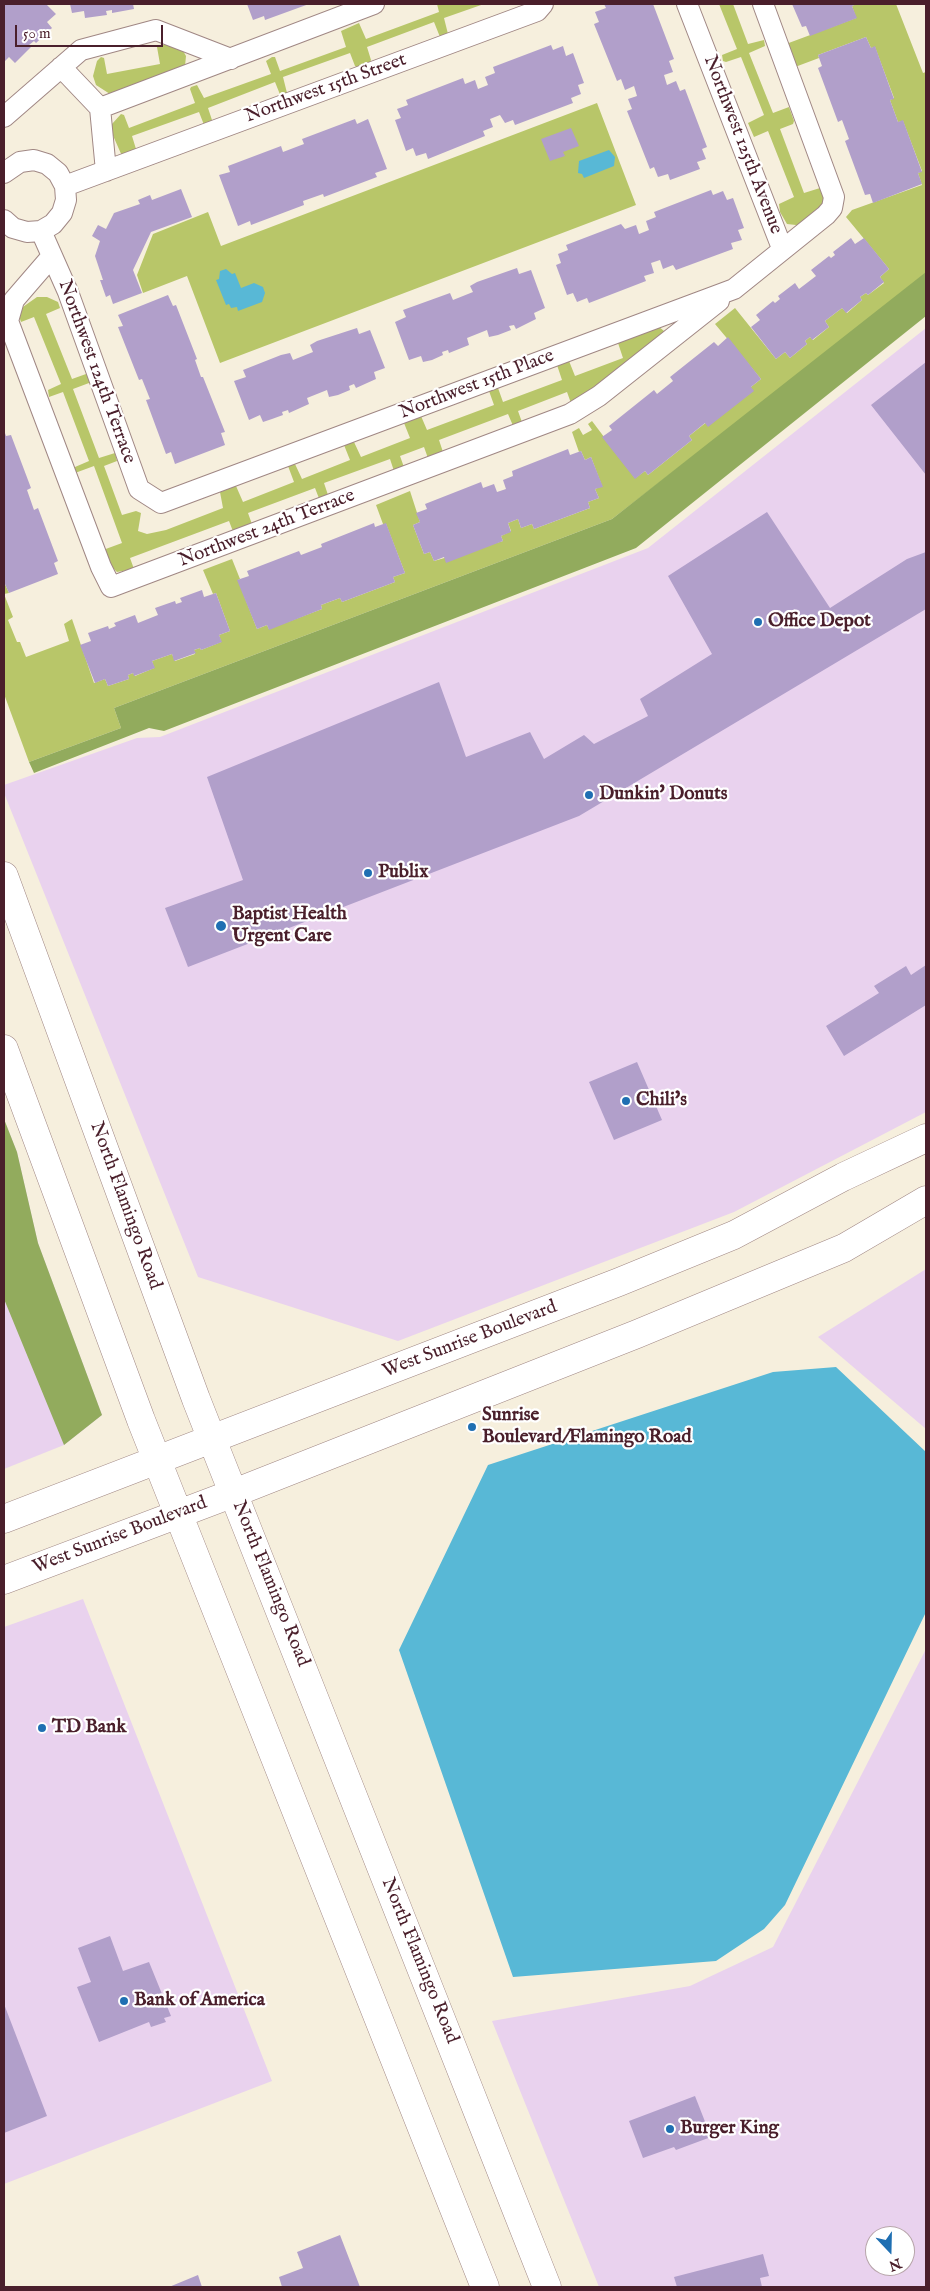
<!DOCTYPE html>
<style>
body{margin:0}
#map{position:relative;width:930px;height:2291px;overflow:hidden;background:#f6efdd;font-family:"IM FELL English",serif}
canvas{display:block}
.frame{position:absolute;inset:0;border:5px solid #4a1f2b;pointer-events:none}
.north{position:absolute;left:865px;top:2226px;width:50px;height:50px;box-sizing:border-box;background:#fff;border:1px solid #b7a5aa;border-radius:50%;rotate:159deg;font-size:14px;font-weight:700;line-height:20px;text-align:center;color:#4a1f2b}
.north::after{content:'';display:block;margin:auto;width:18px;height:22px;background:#1f6fb2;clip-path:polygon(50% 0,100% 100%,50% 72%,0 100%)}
.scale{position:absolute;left:15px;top:25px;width:148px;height:22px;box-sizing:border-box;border:2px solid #4a1f2b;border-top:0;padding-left:6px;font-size:15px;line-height:18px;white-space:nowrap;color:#4a1f2b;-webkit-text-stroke:4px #fff;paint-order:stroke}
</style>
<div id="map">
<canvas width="930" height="2291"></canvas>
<div class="frame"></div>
<div class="north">N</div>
<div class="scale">50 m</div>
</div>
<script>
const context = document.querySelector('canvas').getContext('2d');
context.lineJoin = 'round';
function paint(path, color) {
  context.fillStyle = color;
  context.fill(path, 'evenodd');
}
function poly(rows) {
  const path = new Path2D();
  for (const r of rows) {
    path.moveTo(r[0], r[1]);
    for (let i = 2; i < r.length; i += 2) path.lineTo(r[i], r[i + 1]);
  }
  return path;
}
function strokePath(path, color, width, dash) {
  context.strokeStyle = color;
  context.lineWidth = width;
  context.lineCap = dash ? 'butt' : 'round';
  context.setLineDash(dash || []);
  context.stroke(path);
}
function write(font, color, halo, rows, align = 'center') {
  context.font = font + ' "IM FELL English",serif';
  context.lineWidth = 4.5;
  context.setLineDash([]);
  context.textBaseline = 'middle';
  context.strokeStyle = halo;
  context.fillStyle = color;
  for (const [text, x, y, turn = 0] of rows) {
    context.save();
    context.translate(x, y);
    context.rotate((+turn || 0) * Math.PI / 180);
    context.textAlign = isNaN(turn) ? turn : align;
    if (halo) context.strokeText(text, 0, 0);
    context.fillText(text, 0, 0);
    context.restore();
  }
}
const built = poly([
 [926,328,926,1112,734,1212,398,1341,198,1277,4,793,4,785,137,738,160,737,648,548],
 [4,1119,17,1152,38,1243,102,1415,64,1445,4,1469],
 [926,1269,926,1429,818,1337],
 [83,1599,272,2081,4,2184,4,1627],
 [926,1649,926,2287,599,2287,492,2021,690,1986,773,1947],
 [875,2236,905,2236,905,2266,875,2266]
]);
const green = poly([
 [437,4,484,4,444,18,448,34,440,37,434,22,367,47,371,60,369,64,358,68,355,66,350,53,283,77,288,97,281,97,275,82,208,108,213,123,206,130,199,112,132,136,136,149,122,156,111,131,112,124,121,114,124,115,129,128,195,103,190,89,191,87,197,85,204,98,271,74,266,61,272,57,275,57,280,71,346,47,341,31,359,23,366,39,439,12],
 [719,4,733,4,748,44,764,40,765,46,749,53,773,113,789,107,794,121,793,124,780,129,804,193,820,188,825,201,805,226,787,224,780,212,779,204,794,197,768,131,754,137,748,123,764,115,741,57,726,62,723,61,722,55,737,49],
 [856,4,896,4,923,73,926,72,926,273,774,394,612,519,114,708,121,728,29,762,4,694,4,582,9,593,4,594,13,617,8,620,17,642,20,642,26,657,69,641,64,624,72,619,94,683,105,679,108,686,129,679,128,675,133,673,135,676,154,668,152,661,172,654,175,661,195,654,194,650,200,648,201,650,221,642,219,635,230,631,216,593,213,594,203,570,232,559,240,579,238,580,257,629,267,625,269,629,322,609,321,605,340,598,342,602,395,582,393,577,405,573,386,524,383,524,376,505,410,491,420,522,413,525,424,554,430,552,434,561,503,541,501,536,511,531,508,523,518,519,521,528,532,524,534,529,590,508,588,502,599,498,595,489,602,486,591,457,585,460,581,451,579,452,572,432,579,428,583,435,592,430,588,424,592,421,635,478,645,471,648,475,692,440,689,436,761,379,715,324,735,308,776,359,785,352,790,358,807,344,805,341,810,337,813,340,829,327,825,321,842,308,847,313,862,300,860,297,866,293,868,295,884,283,880,277,889,269,846,217,852,210,922,185,918,173,922,171,903,121,898,122,890,100,894,98,875,47,871,48,866,37,818,55,819,58,795,67,786,44,856,18,852,6],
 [163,45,174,45,182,49,186,56,185,66,110,94,96,85,93,76,97,61,101,57,104,58,107,74,160,64,157,47],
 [597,103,636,205,220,363,187,276,143,293,137,275,153,234,208,212,221,246],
 [37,297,47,297,58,302,60,308,46,314,72,379,86,374,89,378,89,383,73,389,99,458,115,453,117,461,104,466,122,515,136,511,141,513,138,531,147,534,166,530,223,508,220,492,236,486,243,502,294,482,288,466,295,464,302,479,350,460,344,445,354,442,361,457,410,438,404,423,421,416,427,430,494,405,489,391,493,389,498,388,503,402,562,380,557,365,569,361,575,376,623,358,618,343,658,326,664,331,662,335,572,406,567,392,518,411,523,425,514,428,508,414,439,440,444,455,429,461,424,447,400,456,405,470,395,474,390,459,324,483,329,498,320,501,315,488,248,513,253,527,234,534,229,521,130,558,134,569,117,572,111,566,103,550,122,543,94,466,75,473,75,467,89,461,63,392,49,397,48,390,61,384,34,317,21,322,20,319,20,309]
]);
const forest = poly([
 [926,272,926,316,636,548,164,731,149,728,34,773,29,762,121,728,114,708,612,519],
 [4,1119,17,1152,38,1243,102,1415,64,1445,4,1299]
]);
const water = poly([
 [609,150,615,157,614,166,584,178,582,174,578,173,579,161],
 [226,269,232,274,235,273,241,288,254,283,263,287,265,293,262,302,238,311,237,307,231,308,229,304,226,305,216,280,219,279,220,271],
 [836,1367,926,1452,926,1612,785,1905,764,1929,716,1961,513,1977,399,1650,488,1465,773,1372]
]);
const building = poly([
 [4,4,46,4,56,14,47,22,52,28,36,43,34,41,29,45,31,47,15,63,9,57,4,62],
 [70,4,133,4,134,9,112,13,112,10,106,11,107,15,85,18,84,11,72,13],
 [247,4,309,4,265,20,264,16,253,20],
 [604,4,653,4,674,59,669,61,673,72,664,75,667,85,676,81,680,91,685,89,707,147,702,149,706,159,697,162,700,169,670,180,668,174,658,177,654,167,650,169,627,111,632,109,628,99,637,96,634,86,625,90,621,79,617,81,594,24,599,22,595,12,606,8],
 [792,4,858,4,852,6,857,18,810,36,806,26,802,27],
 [866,37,871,48,875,46,894,99,890,100,898,122,903,120,922,172,918,173,922,184,873,203,870,194,865,195,845,141,849,139,842,120,838,122,818,68,822,66,818,55],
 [551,45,553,50,563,46,566,56,573,53,584,83,578,85,581,94,571,98,573,103,515,125,513,120,505,123,500,115,490,119,493,127,483,131,485,136,428,159,426,153,416,156,413,148,406,151,395,120,401,118,397,109,408,105,406,100,463,78,465,84,475,80,478,89,488,85,485,77,495,73,493,67],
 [355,119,357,124,368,119,387,169,375,173,377,177,324,197,323,194,303,201,304,205,251,225,250,221,238,226,219,175,230,172,228,166,281,146,283,152,304,144,302,139],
 [571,128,579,146,563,152,565,156,550,161,541,139],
 [181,189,192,217,151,232,133,270,142,293,113,304,110,295,106,297,100,280,103,280,95,256,100,241,92,236,98,225,106,229,114,213,140,204,138,200,150,195,152,200],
 [711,190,713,195,723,191,727,200,733,198,744,228,738,230,742,240,731,243,733,249,676,270,673,265,663,269,660,260,651,263,654,273,644,276,646,281,589,303,587,298,577,302,573,293,567,295,556,265,561,263,558,254,568,250,566,245,621,224,625,229,636,225,639,234,649,230,646,221,656,217,654,212],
 [851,238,855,244,864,238,889,269,880,277,884,282,868,295,866,293,860,297,862,300,846,313,842,308,825,321,829,327,812,340,810,337,805,341,807,344,790,358,785,352,776,359,751,327,760,320,756,315,773,301,775,303,780,299,778,296,795,283,799,289,816,276,811,270,829,256,831,258,835,255,833,252],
 [517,268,519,274,531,270,545,308,534,313,536,319,516,329,514,325,509,326,511,330,498,335,489,337,487,330,467,338,469,345,449,353,448,350,442,352,443,355,432,360,423,362,421,356,409,360,395,322,406,317,403,310,450,293,453,300,473,292,470,286,477,282],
 [168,295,173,306,176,305,197,359,195,360,201,377,203,377,225,432,221,433,225,445,175,464,171,452,166,454,146,400,150,399,142,379,139,380,118,327,123,326,118,315],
 [357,328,359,334,370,330,385,368,374,372,376,379,356,388,354,384,349,386,350,390,338,395,329,397,327,390,307,398,309,404,289,413,288,410,282,412,283,415,272,419,263,422,260,415,249,420,234,381,246,377,243,370,281,355,290,353,293,360,313,352,310,345,317,341],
 [728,337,761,379,751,387,754,391,708,427,705,423,689,436,692,440,648,475,645,471,635,479,602,437,612,430,609,426,654,390,657,394,673,381,670,377,714,342,718,346],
 [926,362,926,475,871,405],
 [4,430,6,436,11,435,31,488,27,490,34,510,38,508,58,561,54,563,58,574,9,593,4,582],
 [568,449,570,455,581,451,585,460,591,457,603,487,595,489,599,498,588,502,590,508,534,529,532,524,521,528,518,519,508,523,511,532,501,536,503,541,446,563,444,557,434,561,430,552,424,554,413,525,420,522,416,513,427,509,425,504,481,482,483,488,494,484,497,492,506,489,503,480,513,476,512,471],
 [767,512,830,608,907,559,926,552,926,609,579,816,188,967,165,908,243,880,207,777,439,682,466,757,530,732,544,759,584,735,594,744,648,716,640,699,712,654,668,576],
 [374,523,375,527,386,523,405,573,393,577,395,582,342,602,340,598,321,605,322,609,269,630,267,625,257,629,237,580,249,576,247,571,299,551,301,555,322,547,321,544],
 [202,590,204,597,216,593,230,631,219,635,222,642,201,650,200,648,194,650,196,653,174,661,172,654,152,661,155,668,134,676,133,673,128,675,129,679,108,686,105,679,95,683,80,645,91,641,88,633,108,626,109,629,116,626,114,623,135,615,138,623,158,615,155,608,175,601,176,604,182,602,180,598],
 [926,965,926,1005,844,1056,826,1026,879,993,874,986,906,966,911,975],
 [637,1062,662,1120,614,1140,589,1082],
 [110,1936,123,1971,149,1962,171,2016,164,2018,166,2022,151,2027,149,2022,99,2042,77,1987,91,1982,78,1948],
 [4,2004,47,2116,4,2133],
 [695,2096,711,2137,676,2150,674,2147,643,2158,629,2121],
 [340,2235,360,2287,282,2287,279,2277,303,2268,297,2252],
 [763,2254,769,2276,760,2278,762,2287,677,2287,674,2277],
 [198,2275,202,2287,169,2287]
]);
const street = poly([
 [687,4,782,248],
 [61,67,100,108],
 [4,117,81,50,156,30,231,59],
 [106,171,100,108,374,4],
 [4,173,20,162,34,160,47,164,58,173,65,186,66,200,62,213,53,224,41,231,27,232,13,228,4,220],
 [65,186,537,11,543,4],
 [41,231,68,292,139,489,161,503,734,289,826,215,832,208,834,197,763,4],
 [52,256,14,300,8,321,101,567,111,587,570,414,599,396,719,301]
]);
const highway = poly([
 [4,876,196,1399,547,2287],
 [4,1049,141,1420,485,2287],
 [4,1519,619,1282,734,1235,843,1177,926,1138],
 [4,1580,234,1493,637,1334,844,1248,926,1200]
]);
const markers = [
 [758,622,5,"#1f6fb2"],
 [589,795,5,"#1f6fb2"],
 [368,873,5,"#1f6fb2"],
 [221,926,6,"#1f6fb2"],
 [626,1101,5,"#1f6fb2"],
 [472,1427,5,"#1f6fb2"],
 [42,1728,5,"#1f6fb2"],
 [124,2001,5,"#1f6fb2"],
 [670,2129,5,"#1f6fb2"]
];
const streetNames = [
 ["Northwest 15th Street",326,89,-20],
 ["Northwest 125th Avenue",742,145,69],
 ["Northwest 124th Terrace",96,372,70],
 ["Northwest 15th Place",477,385,-21],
 ["Northwest 24th Terrace",267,529,-21],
 ["North Flamingo Road",125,1206,70],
 ["West Sunrise Boulevard",470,1340,-21],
 ["West Sunrise Boulevard",120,1536,-21],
 ["North Flamingo Road",270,1584,68],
 ["North Flamingo Road",419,1961,68]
];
const poiNames = [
 ["Office Depot",768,622],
 ["Dunkin' Donuts",599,795],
 ["Publix",378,873],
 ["Baptist Health",232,915],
 ["Urgent Care",232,937],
 ["Chili's",636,1101],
 ["Sunrise",482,1416],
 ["Boulevard/Flamingo Road",482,1438],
 ["TD Bank",52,1728],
 ["Bank of America",134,2001],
 ["Burger King",680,2129]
];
paint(built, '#e9d2ee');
paint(green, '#b8c669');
paint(forest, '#92ab5d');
paint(water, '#58b8d6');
paint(building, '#b19fca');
strokePath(street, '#a08784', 22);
strokePath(highway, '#a08784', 29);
strokePath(street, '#fff', 20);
strokePath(highway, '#fff', 28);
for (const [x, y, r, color] of markers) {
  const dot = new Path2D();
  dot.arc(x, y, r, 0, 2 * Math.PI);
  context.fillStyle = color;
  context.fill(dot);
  strokePath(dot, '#fff', 2);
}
write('19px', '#4a1f2b', '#fff', streetNames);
write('bold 19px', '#4a1f2b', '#fff', poiNames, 'left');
</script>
